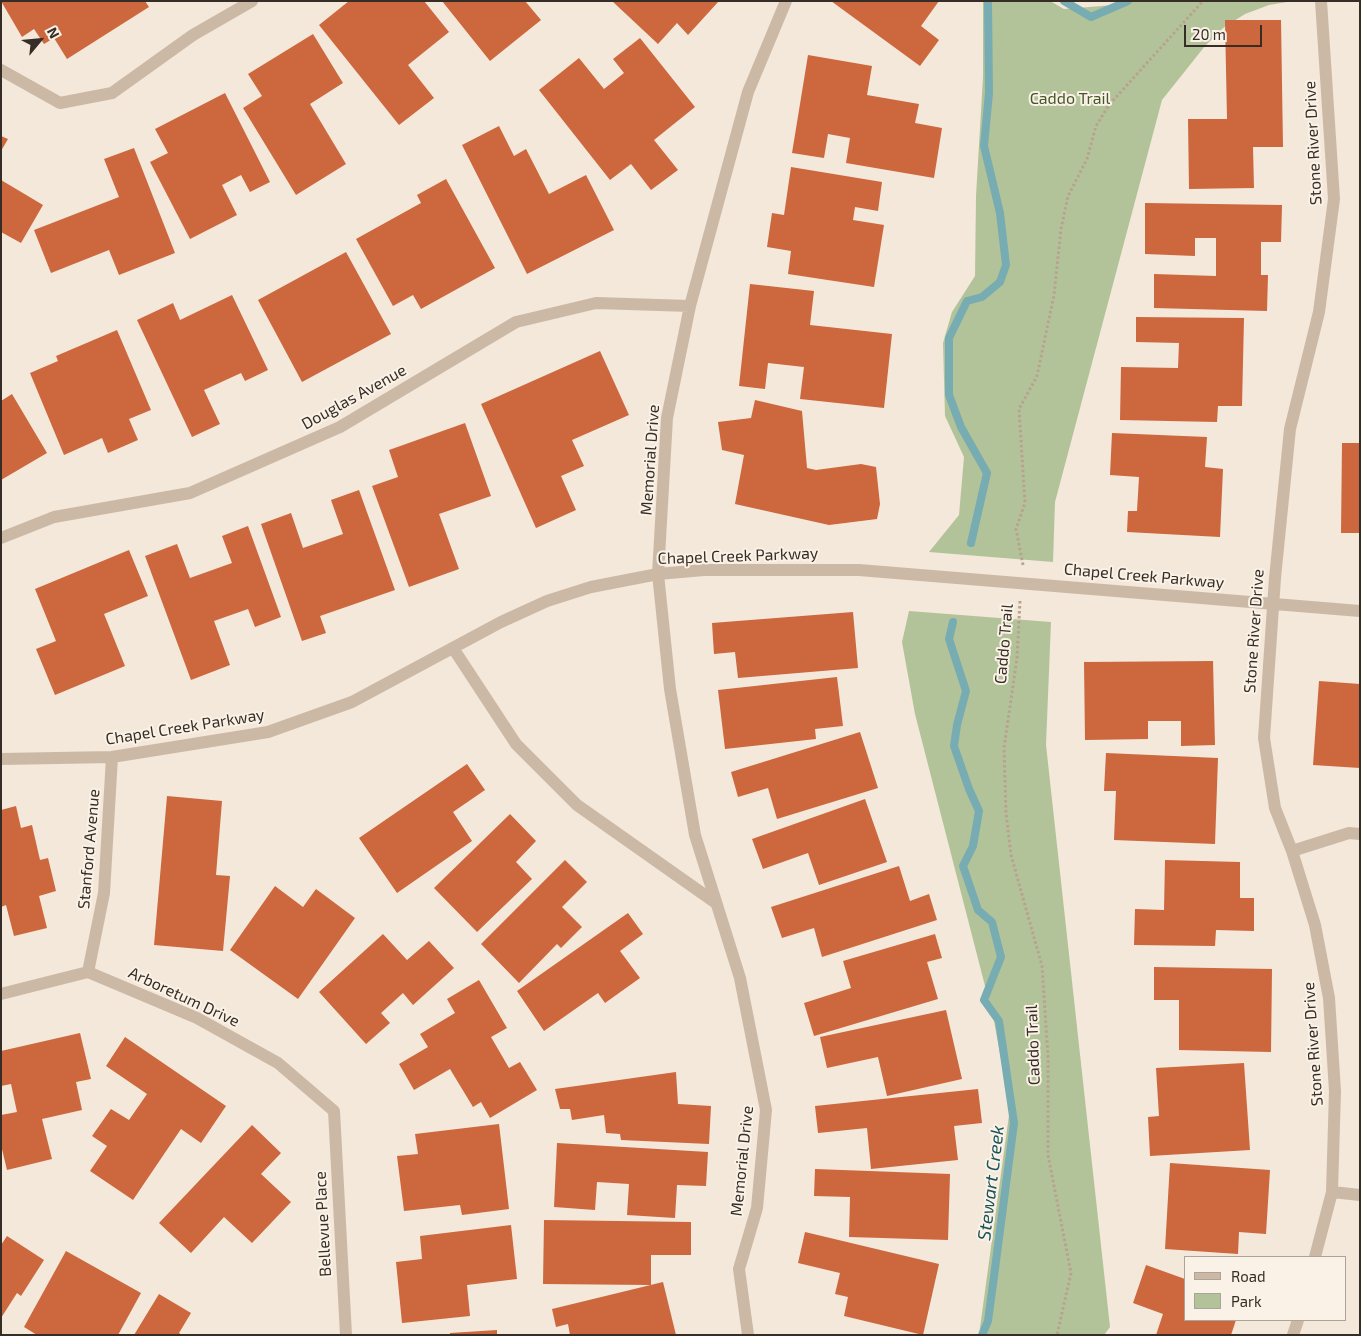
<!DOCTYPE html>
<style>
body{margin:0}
#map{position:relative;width:1361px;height:1336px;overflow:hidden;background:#f3e8da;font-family:"Exo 2",sans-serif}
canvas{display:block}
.frame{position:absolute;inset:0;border:2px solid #372d27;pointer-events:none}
.legend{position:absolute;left:1184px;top:1256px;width:162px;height:65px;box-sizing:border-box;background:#faf2e6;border:1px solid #aca39a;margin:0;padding:6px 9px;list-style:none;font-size:15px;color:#372d27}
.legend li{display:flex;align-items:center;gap:10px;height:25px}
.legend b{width:25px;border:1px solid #aca39a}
.north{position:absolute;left:15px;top:15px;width:50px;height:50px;-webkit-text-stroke:4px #faf2e6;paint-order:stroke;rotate:62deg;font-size:14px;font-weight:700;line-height:20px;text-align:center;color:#372d27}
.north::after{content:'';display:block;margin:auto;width:18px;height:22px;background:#372d27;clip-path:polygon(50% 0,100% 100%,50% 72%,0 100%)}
.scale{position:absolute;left:1184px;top:25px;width:78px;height:22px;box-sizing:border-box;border:2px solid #372d27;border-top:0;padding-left:6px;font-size:15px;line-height:18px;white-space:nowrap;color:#372d27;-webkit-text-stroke:4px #faf2e6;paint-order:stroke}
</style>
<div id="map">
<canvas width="1361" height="1336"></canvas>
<div class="frame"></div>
<ul class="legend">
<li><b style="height:6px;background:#ccb9a5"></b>Road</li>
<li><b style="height:14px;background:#b3c399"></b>Park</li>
</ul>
<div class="north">N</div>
<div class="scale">20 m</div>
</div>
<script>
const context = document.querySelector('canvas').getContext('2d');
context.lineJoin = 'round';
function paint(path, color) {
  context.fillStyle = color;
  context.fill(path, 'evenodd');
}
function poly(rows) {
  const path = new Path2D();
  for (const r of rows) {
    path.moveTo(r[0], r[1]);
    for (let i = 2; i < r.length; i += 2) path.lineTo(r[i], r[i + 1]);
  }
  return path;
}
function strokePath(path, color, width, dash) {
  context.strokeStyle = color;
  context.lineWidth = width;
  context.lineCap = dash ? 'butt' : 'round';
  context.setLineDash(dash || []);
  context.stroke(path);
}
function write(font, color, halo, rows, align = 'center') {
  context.font = font + ' "Exo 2",sans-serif';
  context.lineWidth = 4;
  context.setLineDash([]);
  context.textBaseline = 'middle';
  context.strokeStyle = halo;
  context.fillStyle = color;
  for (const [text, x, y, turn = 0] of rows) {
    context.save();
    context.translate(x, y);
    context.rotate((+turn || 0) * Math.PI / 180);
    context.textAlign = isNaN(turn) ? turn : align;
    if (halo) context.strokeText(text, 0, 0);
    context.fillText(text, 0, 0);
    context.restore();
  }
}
const green = poly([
 [983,1,1050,1,1064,9,1114,5,1118,1,1293,1,1269,5,1245,14,1223,28,1205,46,1162,100,1055,502,1053,562,929,552,959,515,964,457,945,416,943,343,952,312,975,276,976,196,983,77],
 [909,611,1051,622,1046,745,1110,1327,1104,1335,979,1335,1010,1108,994,1021,915,714,902,642]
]);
const stream = poly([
 [1064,1,1091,17,1128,1],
 [971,543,987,473,961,427,949,395,949,338,967,301,982,297,1000,282,1006,265,1000,213,984,146,989,93,988,1],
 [953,622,949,639,966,691,957,725,954,746,969,789,979,811,973,846,963,866,978,910,992,922,1001,957,984,1000,999,1021,1014,1123,993,1284,988,1321,982,1335]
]);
const building = poly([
 [1,1,145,1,149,7,67,59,54,38,44,44,34,29,22,37],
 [349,1,424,1,449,32,408,65,434,98,399,125,319,25],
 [442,1,525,1,541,20,490,61],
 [612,1,719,1,688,35,677,23,658,44],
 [831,1,939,1,921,26,939,40,920,66],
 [1225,20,1281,20,1283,147,1253,147,1254,188,1189,189,1188,119,1227,119],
 [313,34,343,83,310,104,346,164,296,195,243,108,262,96,248,74],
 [640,38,695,107,654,140,678,170,651,190,631,164,610,180,539,90,579,58,604,89,624,73,613,59],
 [808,55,872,66,867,95,919,104,915,123,942,128,934,178,846,163,850,138,828,134,824,158,792,153],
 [225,93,270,182,250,192,241,175,222,185,237,215,190,239,150,162,168,153,155,129],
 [499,126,514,156,526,149,549,194,586,175,614,230,527,274,462,145],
 [1,136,8,139,1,151],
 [134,148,175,253,119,275,109,250,51,273,34,230,119,197,104,159],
 [791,167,882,182,878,211,855,207,853,220,884,225,874,287,788,274,791,251,767,247,772,213,784,215],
 [446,179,495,268,421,309,413,295,393,306,356,239,421,203,417,195],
 [1,180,43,205,21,243,1,232],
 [1145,203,1282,205,1281,242,1261,242,1261,275,1268,275,1267,311,1154,308,1154,274,1216,276,1216,238,1195,238,1195,256,1145,254],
 [346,252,391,334,302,382,258,300],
 [750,284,814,291,810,325,892,334,884,408,800,399,804,367,768,363,765,389,739,386],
 [232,295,268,370,245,381,241,373,204,390,220,424,192,437,137,320,173,303,180,320],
 [1136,317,1244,318,1242,406,1218,406,1217,422,1120,420,1121,367,1178,368,1179,343,1136,342],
 [117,330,151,410,129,419,138,440,108,453,102,438,64,455,30,373,58,361,56,356],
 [600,351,629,415,572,440,584,466,561,476,576,510,536,528,481,404],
 [12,394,47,453,1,480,1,401],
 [755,400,802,411,807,468,816,470,861,464,876,467,880,504,877,519,829,525,735,504,744,455,722,450,718,422,751,418],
 [465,423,491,496,439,514,459,569,409,587,372,486,398,477,389,450],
 [1112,433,1207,437,1205,467,1223,469,1220,537,1127,532,1128,511,1137,511,1139,477,1110,475],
 [1342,443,1360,443,1360,533,1341,533],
 [359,490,395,590,320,616,326,633,302,641,261,524,291,513,303,548,343,534,331,500],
 [248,526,281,617,255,627,248,609,214,621,230,665,191,680,145,556,177,544,190,578,232,563,222,536],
 [129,550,148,596,104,614,125,666,55,695,36,649,56,641,35,589],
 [853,612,858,668,738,678,735,652,714,654,712,623],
 [1213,661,1215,745,1181,746,1181,721,1148,721,1148,739,1085,740,1084,662],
 [837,677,843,726,815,729,816,739,725,749,718,690],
 [1319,681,1360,684,1360,768,1313,765],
 [860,732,878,788,777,819,768,788,738,797,731,772],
 [1106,753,1218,758,1215,844,1114,840,1116,791,1104,791],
 [467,764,485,790,453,812,472,841,397,893,359,838],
 [167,796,222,801,216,875,230,876,223,951,154,945],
 [865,799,887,862,819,885,808,853,763,869,752,839],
 [16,806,21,828,32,825,40,860,48,858,56,891,39,896,47,928,14,936,6,905,1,907,1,810],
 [510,814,536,841,516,862,532,879,477,932,434,888],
 [565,860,587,882,562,907,582,927,561,948,557,944,519,983,481,944],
 [1165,860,1240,862,1240,898,1254,898,1254,931,1216,930,1215,946,1134,945,1135,909,1164,910],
 [899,866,910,901,929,894,937,920,822,957,814,928,782,938,771,907],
 [275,886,303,907,316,889,355,918,298,999,230,950],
 [628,913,643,934,620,951,640,978,605,1003,598,993,544,1031,517,991],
 [383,934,407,960,429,941,454,968,413,1005,403,993,381,1013,390,1023,366,1044,319,992],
 [935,934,942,958,927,962,938,999,814,1036,804,1003,851,988,843,961],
 [1154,967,1272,969,1271,1052,1179,1050,1179,1000,1154,1000],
 [479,980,507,1028,491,1037,509,1068,520,1062,537,1090,490,1118,481,1102,473,1107,450,1069,414,1090,399,1064,428,1047,420,1034,455,1013,447,999],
 [946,1010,962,1079,887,1096,878,1057,827,1068,820,1037],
 [80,1033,91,1079,76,1082,82,1110,42,1119,52,1159,7,1170,1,1145,1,1115,17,1112,11,1084,1,1086,1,1051],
 [125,1037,226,1106,201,1143,181,1129,133,1200,90,1171,107,1146,92,1136,111,1109,129,1120,147,1094,106,1066],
 [1244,1063,1250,1150,1150,1156,1148,1117,1159,1116,1156,1068],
 [676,1072,678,1104,711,1106,709,1144,621,1140,620,1134,606,1133,604,1115,572,1120,570,1109,560,1109,555,1089],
 [978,1089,982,1123,954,1126,958,1160,871,1169,867,1128,818,1133,815,1106],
 [499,1124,509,1209,462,1215,460,1205,404,1211,397,1156,418,1154,415,1134],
 [252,1125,281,1153,261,1174,291,1202,252,1243,224,1217,191,1253,159,1223],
 [557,1143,708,1152,706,1186,677,1185,675,1218,627,1215,629,1184,597,1182,595,1210,554,1207],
 [1170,1163,1270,1170,1266,1234,1239,1232,1238,1254,1165,1249],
 [815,1169,950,1174,948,1240,849,1237,850,1197,814,1196],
 [544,1220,691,1222,691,1255,651,1255,651,1285,543,1284],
 [511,1225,517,1279,467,1285,470,1316,402,1323,396,1262,422,1259,420,1236],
 [805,1232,939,1264,923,1335,844,1316,848,1297,835,1294,840,1273,798,1263],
 [7,1236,44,1260,21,1296,17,1293,1,1318,1,1245],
 [66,1251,141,1293,118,1335,37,1335,24,1327],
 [1146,1265,1185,1279,1185,1320,1236,1320,1231,1335,1156,1335,1163,1314,1133,1303],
 [663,1282,676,1335,570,1335,568,1324,556,1327,552,1309],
 [159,1294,191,1313,179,1333,182,1335,134,1335],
 [497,1330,497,1335,450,1335,450,1333]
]);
const path = poly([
 [1023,565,1016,529,1025,503,1019,409,1037,376,1054,295,1061,229,1068,196,1087,159,1096,126,1109,105,1203,1],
 [1020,601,1017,658,1004,748,1006,813,1011,855,1042,966,1048,1056,1048,1155,1071,1273,1057,1335]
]);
const minor = poly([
 [1,70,60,103,112,93,193,35,252,1],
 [1,538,54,517,190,493,340,427,516,322,596,303,690,306],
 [453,648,516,744,577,805,716,903],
 [1,759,112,757,268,732,352,702,501,622,547,601,591,587,658,574,704,570,859,570,1360,611],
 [1292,851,1349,833,1360,834],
 [88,972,104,893,112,757],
 [1,994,88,972,197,1018,278,1063,334,1111,346,1335],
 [1332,1192,1360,1195],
 [1315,1257,1332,1192,1335,1091,1329,998,1315,925,1292,851,1275,808,1264,738,1275,578,1290,429,1319,312,1334,199,1321,1],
 [748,1335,739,1269,757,1208,766,1110,740,978,695,835,670,689,658,574,667,418,690,306,748,92,786,1],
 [1293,1335,1298,1320]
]);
const parkNames = [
 ["Caddo Trail",1070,99]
];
const streetNames = [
 ["Stone River Drive",1313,143,-93],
 ["Douglas Avenue",354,397,-29],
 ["Memorial Drive",650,460,-86],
 ["Chapel Creek Parkway",738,556,-2],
 ["Chapel Creek Parkway",1144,576,5],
 ["Stone River Drive",1254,631,-86],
 ["Caddo Trail",1004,644,-85],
 ["Chapel Creek Parkway",185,727,-9],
 ["Stanford Avenue",89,849,-85],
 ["Arboretum Drive",184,997,25],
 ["Stone River Drive",1313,1044,-94],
 ["Caddo Trail",1033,1045,-92],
 ["Memorial Drive",742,1161,-84],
 ["Bellevue Place",323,1224,-93]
];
const waterNames = [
 ["Stewart Creek",991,1183,-83]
];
paint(green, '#b3c399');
strokePath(stream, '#77acb2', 8);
paint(building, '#cd673d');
strokePath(path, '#b8a28f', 3, [2.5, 2.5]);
strokePath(minor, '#ccb9a5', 12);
write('16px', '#445729', '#faf2e6', parkNames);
write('16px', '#372d27', '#faf2e6', streetNames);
write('italic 18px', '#1a535b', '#faf2e6', waterNames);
</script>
